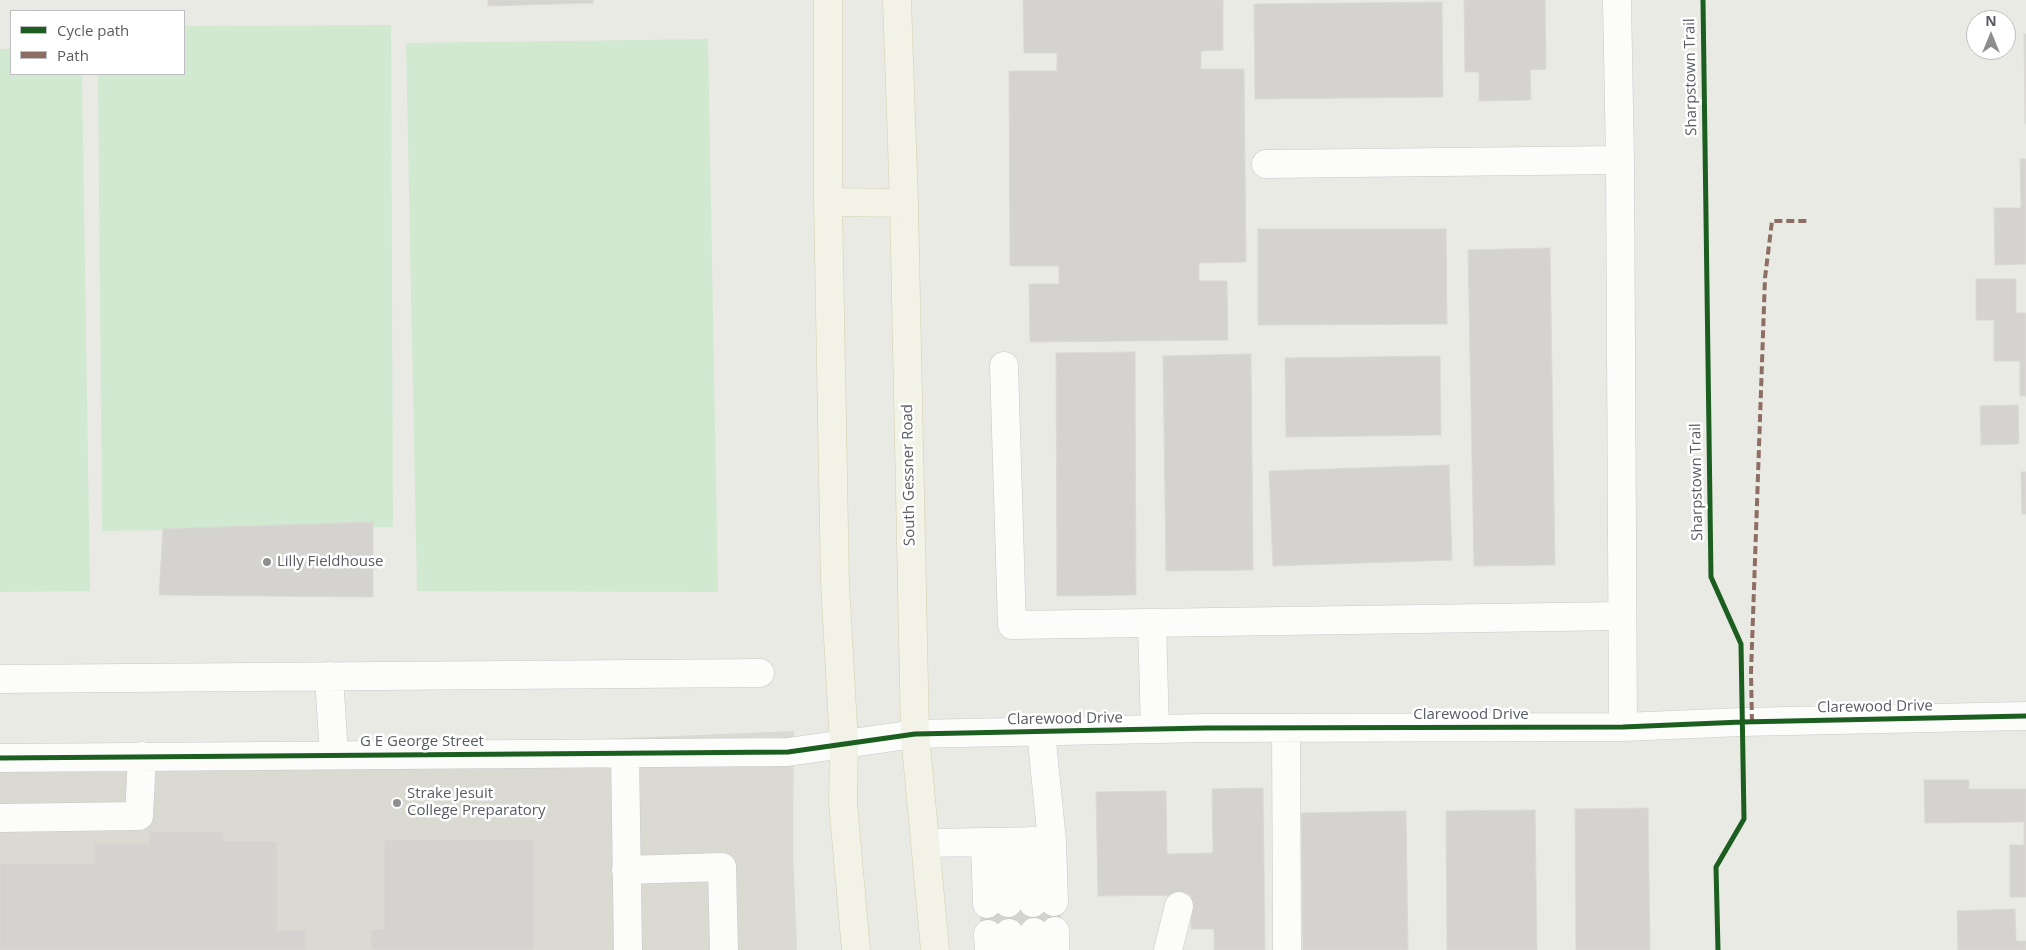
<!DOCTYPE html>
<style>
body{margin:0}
#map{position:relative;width:2026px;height:950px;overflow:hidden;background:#eaeae4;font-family:"Open Sans",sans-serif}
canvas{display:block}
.legend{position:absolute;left:10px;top:10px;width:175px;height:65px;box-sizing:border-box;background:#fff;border:1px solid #bdbec1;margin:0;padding:6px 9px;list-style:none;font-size:15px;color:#595c63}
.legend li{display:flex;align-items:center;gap:10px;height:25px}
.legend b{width:25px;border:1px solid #bdbec1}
.north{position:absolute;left:1966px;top:10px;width:50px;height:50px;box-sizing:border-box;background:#fff;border:1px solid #bdbec1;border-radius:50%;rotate:0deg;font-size:14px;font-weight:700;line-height:20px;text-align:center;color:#595c63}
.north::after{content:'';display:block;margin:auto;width:18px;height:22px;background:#8c8e90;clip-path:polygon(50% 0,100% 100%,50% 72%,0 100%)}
</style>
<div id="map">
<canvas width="2026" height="950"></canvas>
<ul class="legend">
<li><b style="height:6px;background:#1b5e20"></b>Cycle path</li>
<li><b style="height:6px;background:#8d6e63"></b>Path</li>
</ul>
<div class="north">N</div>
</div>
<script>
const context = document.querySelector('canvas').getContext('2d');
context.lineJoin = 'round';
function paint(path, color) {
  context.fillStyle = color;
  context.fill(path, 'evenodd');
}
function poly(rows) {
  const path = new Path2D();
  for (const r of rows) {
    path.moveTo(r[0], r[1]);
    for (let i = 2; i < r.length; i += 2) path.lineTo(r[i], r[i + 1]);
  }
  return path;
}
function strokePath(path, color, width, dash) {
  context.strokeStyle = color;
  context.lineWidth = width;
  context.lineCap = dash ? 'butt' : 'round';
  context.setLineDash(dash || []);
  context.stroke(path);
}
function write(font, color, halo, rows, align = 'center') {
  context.font = font + ' "Open Sans",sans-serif';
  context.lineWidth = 5;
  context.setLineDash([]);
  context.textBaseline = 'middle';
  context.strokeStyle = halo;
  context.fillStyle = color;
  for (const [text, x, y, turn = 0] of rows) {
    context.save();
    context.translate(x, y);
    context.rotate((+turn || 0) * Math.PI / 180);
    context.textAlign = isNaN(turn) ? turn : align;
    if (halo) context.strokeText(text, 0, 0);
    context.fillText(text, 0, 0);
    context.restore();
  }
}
const education = poly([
 [794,731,793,851,797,950,0,950,0,751,218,755]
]);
const green = poly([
 [391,25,393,527,102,531,98,74,184,74,184,26],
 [708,39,718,592,417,591,406,43],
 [0,49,11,49,11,74,82,74,90,591,0,592]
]);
const building = poly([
 [488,0,593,0,593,3,488,6,488,0],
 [1023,0,1223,0,1223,50,1201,51,1201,69,1244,69,1246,262,1199,263,1199,281,1227,281,1228,340,1030,342,1029,284,1059,284,1059,266,1010,266,1009,71,1057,71,1057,53,1024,53,1023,0],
 [1464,0,1545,0,1546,69,1530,70,1531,100,1479,101,1479,72,1465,72,1464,0],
 [1442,2,1443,97,1255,99,1254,4,1442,2],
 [2024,34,2026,34,2025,124,2024,34],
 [2020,159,2026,159,2026,264,1995,265,1994,208,2021,208,2020,159],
 [1258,229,1446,229,1447,324,1258,325,1258,229],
 [1550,248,1555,565,1474,566,1468,250,1550,248],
 [1976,279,2016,279,2016,313,2026,313,2026,396,2020,396,2020,361,1994,361,1994,320,1976,320,1976,279],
 [1135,352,1136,595,1057,596,1056,353,1135,352],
 [1251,354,1253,570,1166,571,1163,356,1251,354],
 [1440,356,1441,435,1286,437,1285,358,1440,356],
 [2018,405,2019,444,1981,445,1980,406,2018,405],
 [1449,465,1452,560,1273,566,1269,471,1449,465],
 [2021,472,2026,472,2026,514,2022,514,2021,472],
 [373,522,373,597,159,595,163,529,373,522],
 [1924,780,1969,780,1969,789,2026,789,2026,897,2010,897,2010,845,2024,845,2024,822,1925,823,1924,780],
 [1263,788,1265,950,1214,950,1214,929,1191,929,1191,895,1098,896,1096,792,1166,791,1167,854,1213,853,1212,789,1263,788],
 [1648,808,1650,950,1576,950,1575,809,1648,808],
 [1535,810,1537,950,1447,950,1446,811,1535,810],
 [1406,811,1408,950,1303,950,1301,813,1406,811],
 [149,831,223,831,223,841,277,841,277,930,306,930,306,950,0,950,0,863,94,863,94,844,149,844,149,831],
 [384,840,534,840,534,950,371,950,371,929,384,929,384,840],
 [1060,902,1061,931,981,934,980,904,1060,902],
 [2015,909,2016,941,2026,941,2026,950,1958,950,1957,911,2015,909]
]);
const minor = poly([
 [1617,0,1620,160,1623,727],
 [1266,164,1620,160],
 [1004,366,1012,625,1622,616],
 [1152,624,1155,729],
 [329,676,334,755],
 [0,679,760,673],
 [1286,728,1287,950],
 [1041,732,1052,841,1054,902],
 [625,754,628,950],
 [0,758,788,752,915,734,1206,728,1623,727,1742,722,2026,716],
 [0,818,139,816,142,756],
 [1031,841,1033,903],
 [985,842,987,904],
 [1007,842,1008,903],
 [926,843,1052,841],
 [626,870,722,867,724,950],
 [1055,931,1055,950],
 [1034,932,1035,950],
 [1009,933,1009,950],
 [988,934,989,950],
 [1168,950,1179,906]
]);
const major = poly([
 [828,0,828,202,835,584,844,744,843,803,856,950],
 [897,0,904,203,915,734,935,950],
 [828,202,904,203]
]);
const quiet = poly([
 [1752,722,1751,673,1765,278,1772,221,1808,221]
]);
const cycleway = poly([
 [1703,0,1711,577,1741,644,1744,819,1716,867,1718,950],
 [0,758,788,752,915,734,1206,728,1623,727,1742,722,2026,716]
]);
const markers = [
 [267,562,5,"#8c8e90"],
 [397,803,5,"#8c8e90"]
];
const streetNames = [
 ["Sharpstown Trail",1691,77,-91],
 ["South Gessner Road",909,475,-91],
 ["Sharpstown Trail",1697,482,-91],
 ["Clarewood Drive",1875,707,-1],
 ["Clarewood Drive",1471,715],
 ["Clarewood Drive",1065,719,-1],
 ["G E George Street",422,742]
];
const poiNames = [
 ["Lilly Fieldhouse",277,562],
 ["Strake Jesuit",407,794],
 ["College Preparatory",407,811]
];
paint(education, '#dbdad2');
paint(green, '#d1e8d1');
paint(building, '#d4d3cf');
strokePath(building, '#dad9d3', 1);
strokePath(minor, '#c7c8c6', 29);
strokePath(major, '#d3ceb0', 29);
strokePath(minor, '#fcfcfb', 28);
strokePath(major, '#f2f2e7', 28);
strokePath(quiet, '#8d6e63', 4, [8, 4]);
strokePath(cycleway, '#1b5e20', 5);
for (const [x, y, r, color] of markers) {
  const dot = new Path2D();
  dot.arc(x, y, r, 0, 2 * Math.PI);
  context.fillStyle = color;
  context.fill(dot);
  strokePath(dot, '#fff', 2);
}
write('15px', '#595c63', '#fff', streetNames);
write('15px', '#595c63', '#fff', poiNames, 'left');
</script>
